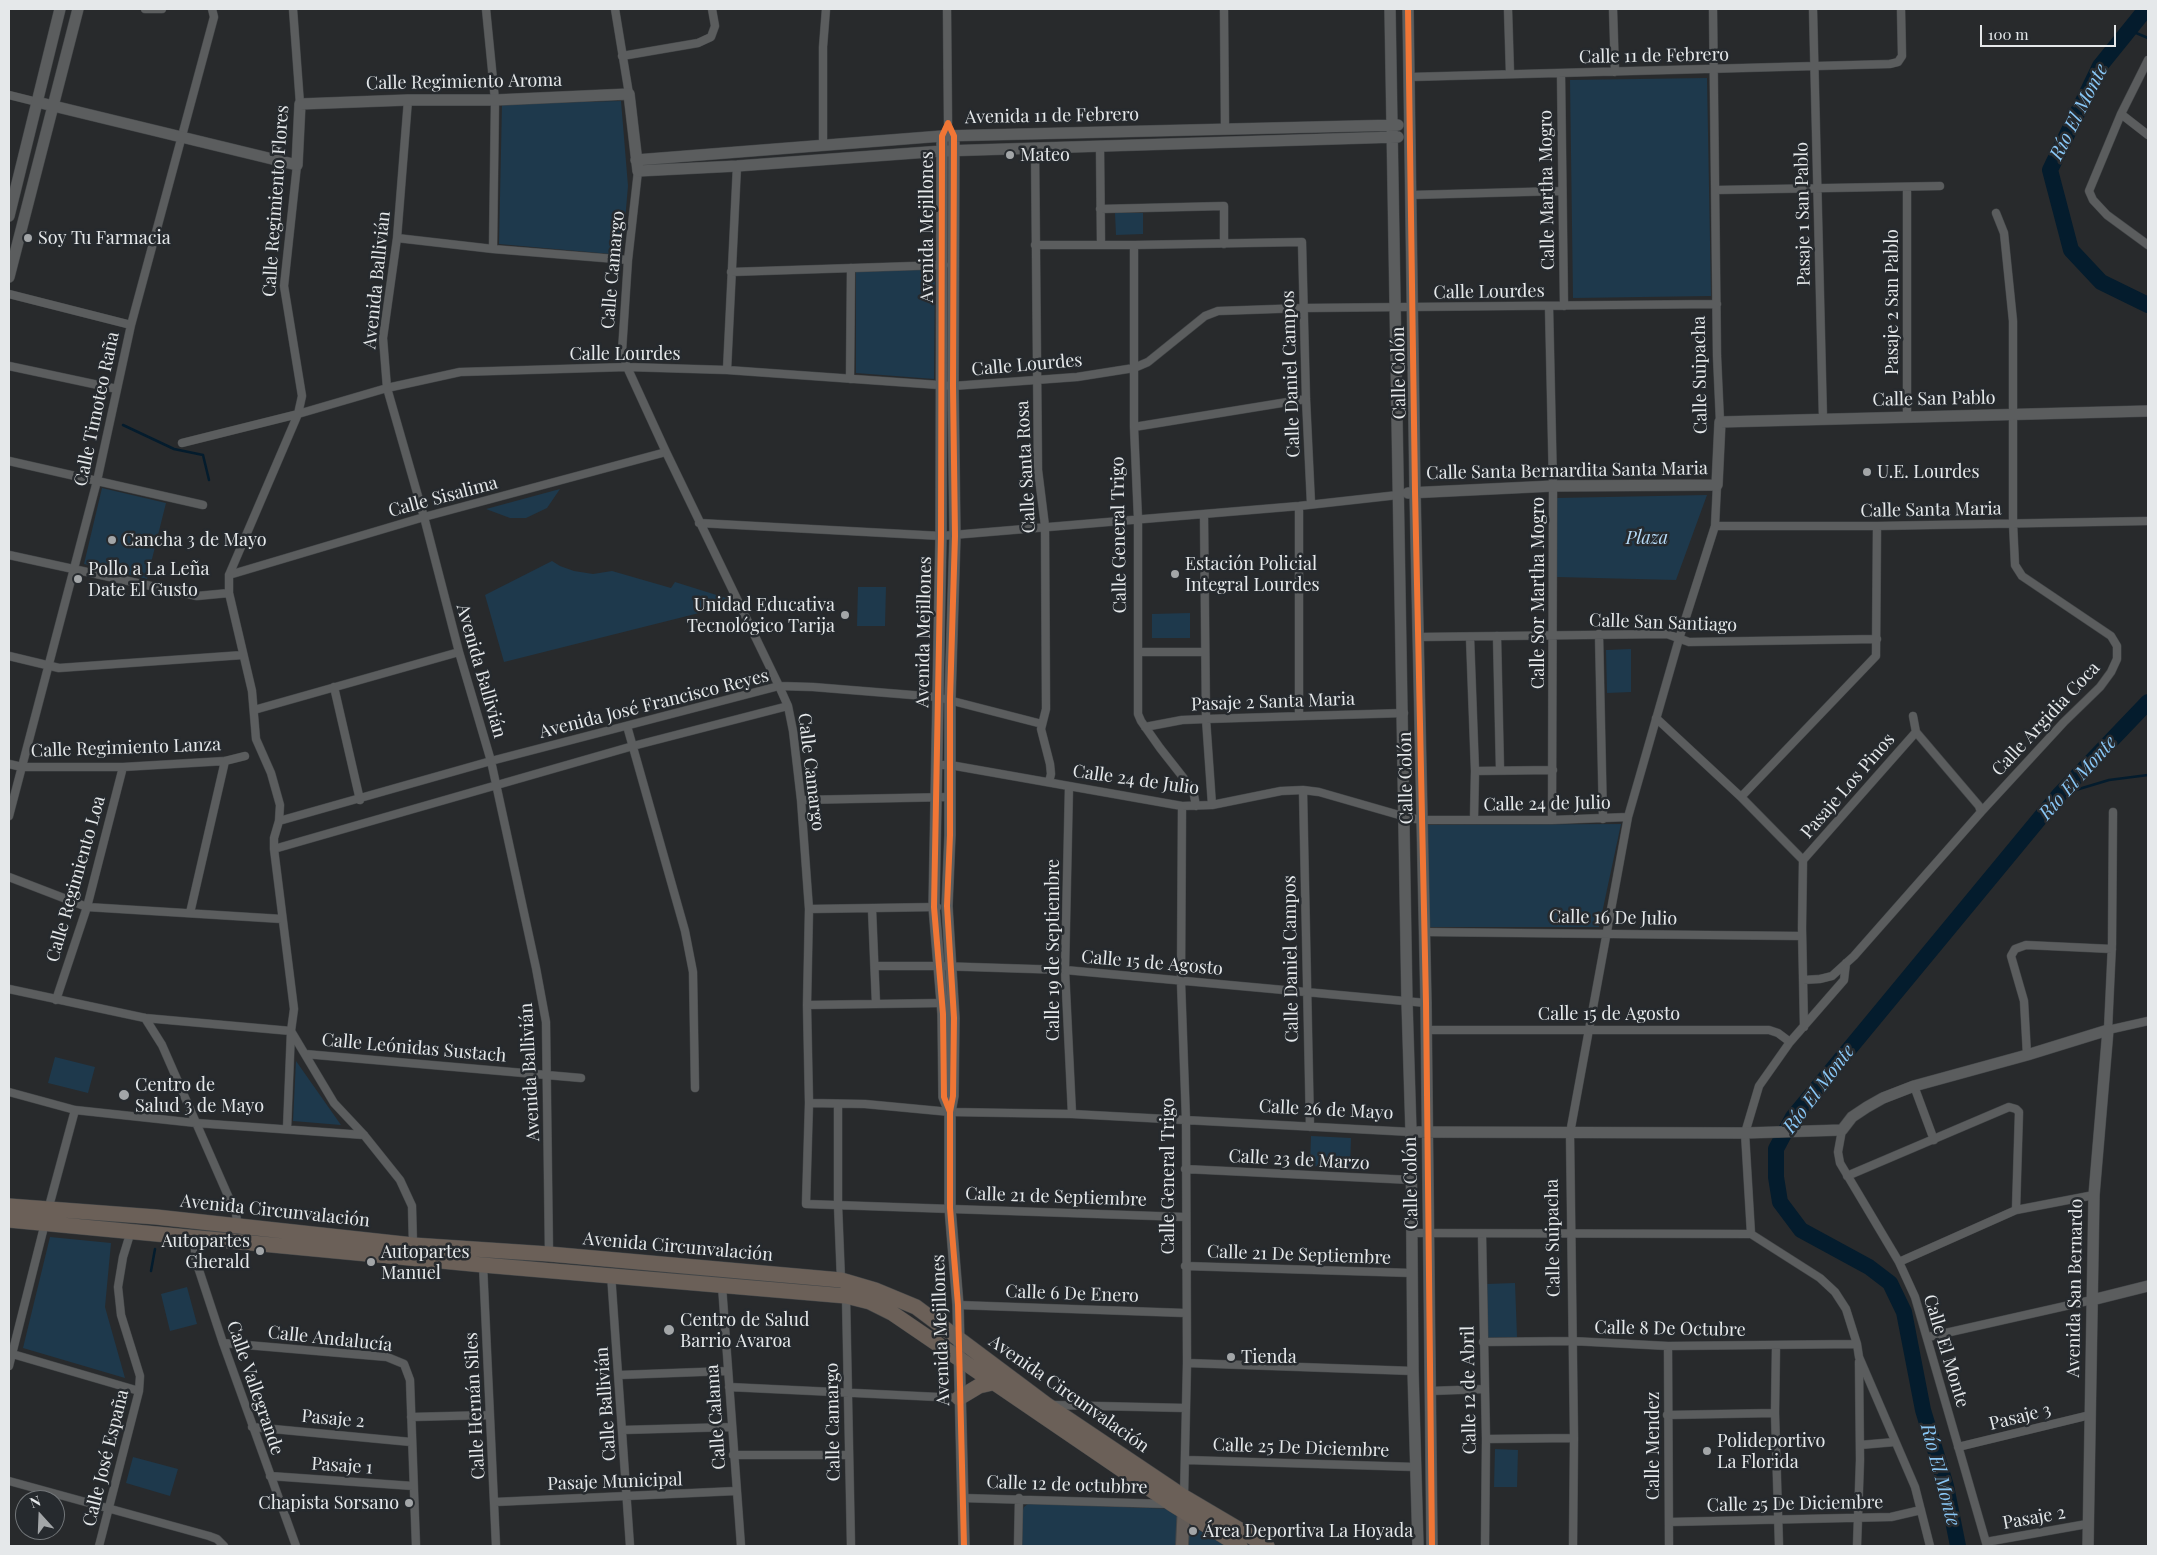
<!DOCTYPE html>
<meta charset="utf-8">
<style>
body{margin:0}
#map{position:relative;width:2157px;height:1555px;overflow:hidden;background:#282a2c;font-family:"Playfair Display",serif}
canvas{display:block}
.frame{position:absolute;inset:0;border:10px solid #e5e8ea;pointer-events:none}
.north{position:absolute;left:15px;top:1490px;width:50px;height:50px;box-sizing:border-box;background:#262a2e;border:1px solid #727679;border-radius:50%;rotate:340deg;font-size:14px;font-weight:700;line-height:20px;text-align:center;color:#e5e8ea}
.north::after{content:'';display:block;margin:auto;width:18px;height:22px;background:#a3a6a8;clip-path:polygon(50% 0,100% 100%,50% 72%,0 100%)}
.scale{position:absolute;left:1980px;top:25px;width:136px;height:22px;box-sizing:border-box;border:2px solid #e5e8ea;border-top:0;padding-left:6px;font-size:15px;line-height:18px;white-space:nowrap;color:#e5e8ea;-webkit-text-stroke:4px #262a2e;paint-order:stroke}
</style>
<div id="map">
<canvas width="2157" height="1555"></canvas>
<div class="frame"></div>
<div class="north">N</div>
<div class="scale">100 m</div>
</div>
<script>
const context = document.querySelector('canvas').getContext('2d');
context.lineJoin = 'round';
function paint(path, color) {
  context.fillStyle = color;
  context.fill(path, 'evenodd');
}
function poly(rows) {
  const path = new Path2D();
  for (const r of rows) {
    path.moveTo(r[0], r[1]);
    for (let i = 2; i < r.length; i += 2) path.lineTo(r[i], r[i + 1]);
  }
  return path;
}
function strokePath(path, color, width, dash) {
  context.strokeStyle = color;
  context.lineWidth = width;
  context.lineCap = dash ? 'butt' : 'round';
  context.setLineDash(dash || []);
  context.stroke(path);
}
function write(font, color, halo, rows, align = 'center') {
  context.font = font + ' "Playfair Display",serif';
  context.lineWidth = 5;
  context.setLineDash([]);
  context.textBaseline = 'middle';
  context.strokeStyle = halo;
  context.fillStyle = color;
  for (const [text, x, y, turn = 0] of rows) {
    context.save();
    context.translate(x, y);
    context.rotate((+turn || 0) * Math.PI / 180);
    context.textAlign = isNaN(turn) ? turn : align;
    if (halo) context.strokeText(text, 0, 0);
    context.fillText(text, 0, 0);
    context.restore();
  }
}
const green = poly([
 [1707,78,1711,296,1573,298,1570,80],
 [621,101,628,186,622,255,499,244,502,104],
 [1115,213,1143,213,1143,234,1116,235],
 [935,268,934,379,856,373,856,272],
 [102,488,166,503,147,579,84,564],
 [560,489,547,508,526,518,510,518,486,509],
 [1707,495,1676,580,1557,577,1556,498],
 [552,561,560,566,574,571,593,574,612,571,671,588,675,582,726,598,731,605,504,662,485,595],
 [858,587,886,587,885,626,857,626],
 [1190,613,1190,638,1152,638,1152,614],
 [1631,649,1631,692,1607,693,1606,650],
 [1621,824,1599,927,1430,927,1426,825],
 [55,1057,95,1067,88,1093,48,1083],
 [296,1061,341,1125,293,1121],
 [1311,1136,1351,1138,1350,1168,1310,1166],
 [50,1237,111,1243,105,1307,125,1378,23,1348],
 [1515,1283,1517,1337,1488,1338,1486,1284],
 [187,1287,197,1324,170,1331,161,1294],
 [1495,1449,1518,1450,1517,1487,1494,1487],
 [133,1457,178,1469,170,1496,126,1483],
 [1029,1503,1171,1509,1177,1513,1177,1546,1022,1546,1022,1513,1024,1507],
 [1187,1523,1212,1538,1227,1546,1186,1546]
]);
const stream = poly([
 [2129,30,2148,38],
 [123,425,174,449,203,455,209,480],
 [2059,795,2109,780,2148,775],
 [151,1271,155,1249]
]);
const river = poly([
 [2146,9,2100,66,2050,170,2071,250,2101,282,2148,305],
 [1958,1546,1946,1486,1923,1410,1904,1312,1890,1283,1869,1267,1801,1230,1780,1202,1776,1177,1776,1149,1793,1117,2059,795,2148,702]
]);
const street = poly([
 [145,9,162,9],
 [293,9,300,104],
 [486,9,495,100,493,249],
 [615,9,629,94],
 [947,9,948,123],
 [1224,9,1225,130],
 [1508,9,1510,74],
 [1613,9,1615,72],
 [1713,9,1717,356,1720,422],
 [1813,9,1823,419],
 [622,56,698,43,711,37,715,26,712,9],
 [2148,60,2121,114,2089,191,2093,200,2107,215,2148,245],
 [1561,73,1564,306],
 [1410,77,1890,64,1898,62,1902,56,1901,9],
 [9,95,37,102],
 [408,100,397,238,383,338,387,388,424,517,459,652,491,761,536,968,546,1022,549,1254],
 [2121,114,2148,135],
 [823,146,823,47,826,9],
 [1100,146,1101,245],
 [1035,147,1038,470,1045,526,1046,709,1041,729,1050,764,1051,774,1049,782],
 [297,165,284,286,302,396,298,414,229,575,229,593,252,691,256,739,271,773,280,805,279,821,274,838,274,849,294,1009,291,1031,334,1103,364,1135,400,1180,412,1206,413,1245],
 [638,171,628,260,622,351,627,367,666,452,779,686,788,706,793,731,801,800,809,909,807,1005,809,1103,806,1204,1185,1217],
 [1716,190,1940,186],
 [1411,195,1561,191],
 [1100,209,1224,206,1224,244],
 [397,238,493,249,628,260],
 [1035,245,1134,245,1302,242,1306,399,1311,504],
 [1134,245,1134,427,1138,519,1138,714,1141,721,1160,748,1193,790,1196,806],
 [731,272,944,265],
 [9,294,131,325],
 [1549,306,1553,486,1552,820],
 [9,366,117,389],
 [727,370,737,166],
 [850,379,851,268],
 [1907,417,1907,187],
 [1134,427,1306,399],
 [182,443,298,414,387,388,460,372,627,367,727,370,953,386,1077,377,1134,368,1148,362,1205,316,1218,311,1304,308,1717,304],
 [9,461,203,505],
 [1204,514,1206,719,1212,805],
 [699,523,941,536,1299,506,1398,495],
 [1715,526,1877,526,2148,521],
 [9,555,197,596,229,593],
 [229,575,424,517,666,452],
 [1599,634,1603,819],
 [1497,636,1500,770],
 [1418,637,1667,634,1689,642,1877,639],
 [1470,637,1475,771,1474,819],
 [1138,652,1205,652],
 [9,656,59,668,243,655],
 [334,687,360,800],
 [254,710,459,652],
 [1299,715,1299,506],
 [1656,718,1741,797,1803,860,1802,928,1804,1027],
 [627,726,685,931,693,972,695,1088],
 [1145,727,1182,720,1206,719,1404,713],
 [9,764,22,767,123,767,225,761,245,756],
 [936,765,950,765,1182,806,1212,805,1281,791,1303,790,1319,792,1406,817,1421,820,1552,820,1628,817],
 [1475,771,1553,770],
 [1069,786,1065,970,1072,1114],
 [1303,790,1310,1127],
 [1741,797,1876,656,1877,526],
 [801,800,950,797],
 [1182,806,1181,982,1186,1120,1187,1363,1184,1497],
 [1981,812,2064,722,2100,687,2111,672,2117,659,2117,646,2111,636,2022,576,2015,565,2013,523,2013,321,2004,233,1996,213],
 [2113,812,2112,944,2108,1030,2148,1021],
 [9,816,97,481,131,325,214,17,212,9],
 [279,821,491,761,779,686,813,687,937,697,1042,724],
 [274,849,633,746,788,706],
 [1803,860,1916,732],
 [9,877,87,907,282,919],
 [809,909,937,907],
 [872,909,876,1004],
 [190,913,225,761],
 [1424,932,1802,936],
 [1846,963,1844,980,1790,1042,1759,1086,1745,1133,1751,1234,1820,1278,1835,1292,1846,1309,1857,1344,1859,1357,1915,1487,1930,1546],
 [875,966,938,966,1065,970,1426,1003],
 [1803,980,1820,979,1832,976,1854,956,1981,812,1979,806,1916,732,1913,716],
 [9,989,145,1018,291,1031,287,1129],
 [56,1000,87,907,123,767],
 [807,1005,942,1003],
 [145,1018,162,1045,236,1214,238,1228],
 [1426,1030,1769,1030,1778,1033,1790,1042],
 [305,1054,581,1078],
 [2027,1055,2024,1001,2011,956,2015,949,2026,945,2112,949],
 [1914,1086,1934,1140],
 [9,1092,75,1110,196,1123,364,1135],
 [809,1103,865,1104,950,1112,1072,1114,1411,1132],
 [838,1104,838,1205,841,1280],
 [1842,1130,1838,1152,1840,1163,1899,1262,1915,1297,1987,1546],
 [1185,1169,1411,1180],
 [1847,1176,2009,1107,2016,1109,2019,1112,2016,1210],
 [48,1210,75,1110],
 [1411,1233,1751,1234],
 [1482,1234,1486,1439,1485,1546],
 [195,1237,195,1258,223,1343,296,1546],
 [1899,1262,2016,1210,2094,1195],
 [483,1265,496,1546],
 [1185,1266,1412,1273],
 [611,1274,630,1546],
 [722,1286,741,1546],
 [846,1296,851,1546],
 [958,1305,1185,1313],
 [1928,1337,2092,1300],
 [1483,1342,1572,1341,1668,1346,1857,1344],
 [223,1343,387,1357,404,1364,410,1380,416,1546],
 [1668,1346,1669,1546],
 [1776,1346,1775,1413,1779,1546],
 [9,1353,139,1391],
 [1187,1363,1413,1371],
 [9,1366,45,1223],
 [619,1375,727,1371],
 [729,1387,959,1398],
 [1430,1391,1485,1389],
 [1053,1405,1186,1408],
 [1667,1415,1775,1413],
 [411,1417,490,1415],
 [252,1427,411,1442],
 [622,1430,731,1427],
 [1486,1439,1574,1438],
 [1860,1445,1895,1442],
 [1958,1447,2090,1415],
 [733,1455,849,1455],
 [1186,1460,1416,1467],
 [270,1476,413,1486],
 [9,1481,209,1536,217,1539,224,1546],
 [962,1498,1167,1504],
 [495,1502,736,1491],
 [1669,1522,1891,1517,1921,1510],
 [1986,1542,2087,1524],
 [99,1546,139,1391,140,1376,121,1315,118,1287,123,1257,131,1231],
 [1018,1546,1019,1498],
 [1573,1546,1574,1438,1570,1133,1628,817,1679,639,1715,526,1717,485],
 [1857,1546,1860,1460,1859,1362]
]);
const secondary = poly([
 [1390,9,1407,1002,1411,1132,1413,1371,1418,1546],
 [1408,9,1415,491,1426,1003,1432,1546],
 [37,102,297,165,300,104,408,100,495,100,629,94,638,171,737,166,942,151,1398,137],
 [942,136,941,536,934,907,943,1014,944,1097,950,1112],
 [954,136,953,386,955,536,950,699,950,835,947,906,954,1018,953,1096,950,1112,950,1208,958,1305,964,1546],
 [636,160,942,136,1398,125],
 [9,216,60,9],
 [9,277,78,9],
 [1408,493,1553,486,1717,485,1720,422,2148,411],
 [1418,1132,1745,1133,1842,1130,1852,1117,1867,1107,1883,1098,1914,1086,2027,1055,2108,1030,2094,1195,2088,1546],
 [2092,1300,2148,1286]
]);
const primary = poly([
 [1182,1546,1184,1504]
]);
const highway = poly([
 [9,1206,156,1217,413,1245,549,1254,841,1280,875,1290,916,1307,1047,1405,1184,1497,1267,1546],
 [9,1220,483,1265,846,1296,870,1302,892,1313,1172,1504,1240,1546],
 [959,1398,979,1386,992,1383]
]);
const cycleway = poly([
 [1408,9,1415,491,1426,1003,1432,1546],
 [950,1112,944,1097,943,1014,934,907,941,536,942,151,942,136,948,123,954,136,953,386,955,536,950,699,950,835,947,906,954,1018,953,1096,950,1112,950,1208,958,1305,964,1546]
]);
const markers = [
 [1010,155,5,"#a3a6a8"],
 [28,238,5,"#a3a6a8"],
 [1867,472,5,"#a3a6a8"],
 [112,540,5,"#a3a6a8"],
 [1175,574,5,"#a3a6a8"],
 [78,579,5,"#a3a6a8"],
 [845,615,5,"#a3a6a8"],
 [124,1095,6,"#a3a6a8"],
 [260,1251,5,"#a3a6a8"],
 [371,1262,5,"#a3a6a8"],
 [669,1330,6,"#a3a6a8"],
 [1231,1357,5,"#a3a6a8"],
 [1707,1451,5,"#a3a6a8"],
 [409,1503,5,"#a3a6a8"],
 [1193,1531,5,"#a3a6a8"]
];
const streetNames = [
 ["Calle 11 de Febrero",1654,56,-1],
 ["Calle Regimiento Aroma",464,82,-1],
 ["Avenida 11 de Febrero",1052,116,-1],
 ["Calle Martha Mogro",1547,190,-91],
 ["Calle Regimiento Flores",276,201,-86],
 ["Pasaje 1 San Pablo",1803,214,-91],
 ["Avenida Mejillones",927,227,-90],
 ["Calle Camargo",613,270,-85],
 ["Avenida Ballivián",377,280,-84],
 ["Calle Lourdes",1489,292,-1],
 ["Pasaje 2 San Pablo",1892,302,-90],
 ["Calle Lourdes",625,354],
 ["Calle Lourdes",1027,365,-5],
 ["Calle Colón",1399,373,-91],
 ["Calle Daniel Campos",1291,374,-92],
 ["Calle Suipacha",1700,375,-91],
 ["Calle San Pablo",1934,399,-1],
 ["Calle Timoteo Raña",97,409,-78],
 ["Calle Santa Rosa",1026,467,-93],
 ["Calle Santa Bernardita Santa Maria",1567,471,-1],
 ["Calle Sisalima",443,497,-15],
 ["Calle Santa Maria",1931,510,-1],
 ["Calle General Trigo",1119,535,-91],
 ["Calle Sor Martha Mogro",1538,593,-90],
 ["Calle San Santiago",1663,623,2],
 ["Avenida Mejillones",924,632,-89],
 ["Avenida Ballivián",481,671,74],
 ["Pasaje 2 Santa Maria",1273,702,-2],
 ["Avenida José Francisco Reyes",654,704,-14],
 ["Calle Argidia Coca",2046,719,-47],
 ["Calle Regimiento Lanza",126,748,-2],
 ["Calle Camargo",811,772,83],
 ["Calle Colón",1406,778,-91],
 ["Calle 24 de Julio",1136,780,8],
 ["Pasaje Los Pinos",1848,786,-49],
 ["Calle 24 de Julio",1547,804,-1],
 ["Calle Regimiento Loa",76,879,-74],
 ["Calle 16 De Julio",1613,918,1],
 ["Calle 19 de Septiembre",1053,950,-90],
 ["Calle Daniel Campos",1291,959,-91],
 ["Calle 15 de Agosto",1152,963,5],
 ["Calle 15 de Agosto",1609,1014],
 ["Calle Leónidas Sustach",414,1048,5],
 ["Avenida Ballivián",530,1072,-93],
 ["Calle 26 de Mayo",1326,1110,3],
 ["Calle 23 de Marzo",1299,1160,3],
 ["Calle General Trigo",1168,1176,-90],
 ["Calle Colón",1411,1183,-91],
 ["Calle 21 de Septiembre",1056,1197,2],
 ["Avenida Circunvalación",275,1211,6],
 ["Calle Suipacha",1553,1238,-91],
 ["Avenida Circunvalación",678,1247,5],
 ["Calle 21 De Septiembre",1299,1255,2],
 ["Avenida San Bernardo",2075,1288,-89],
 ["Calle 6 De Enero",1072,1294,2],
 ["Calle 8 De Octubre",1670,1329,1],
 ["Avenida Mejillones",941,1330,-92],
 ["Calle Andalucía",330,1339,6],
 ["Calle El Monte",1946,1351,73],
 ["Calle Vallegrande",255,1388,71],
 ["Calle 12 de Abril",1469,1390,-91],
 ["Avenida Circunvalación",1069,1394,35],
 ["Calle Ballivián",606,1404,-94],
 ["Calle Hernán Siles",475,1406,-93],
 ["Calle Calama",716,1417,-94],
 ["Pasaje 3",2020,1417,-14],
 ["Pasaje 2",333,1419,5],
 ["Calle Camargo",833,1422,-91],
 ["Calle Mendez",1653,1446,-90],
 ["Calle 25 De Diciembre",1301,1448,2],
 ["Calle José España",106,1458,-76],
 ["Pasaje 1",342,1466,4],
 ["Pasaje Municipal",615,1482,-2],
 ["Calle 12 de octubbre",1067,1485,2],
 ["Calle 25 De Diciembre",1795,1504,-1],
 ["Pasaje 2",2034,1518,-10]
];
const poiNames = [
 ["Mateo",1020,155],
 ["Soy Tu Farmacia",38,238],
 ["U.E. Lourdes",1877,472],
 ["Cancha 3 de Mayo",122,540],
 ["Estación Policial",1185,564],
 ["Integral Lourdes",1185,585],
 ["Pollo a La Leña",88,569],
 ["Date El Gusto",88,590],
 ["Unidad Educativa",835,605,"right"],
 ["Tecnológico Tarija",835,626,"right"],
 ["Centro de",135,1085],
 ["Salud 3 de Mayo",135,1106],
 ["Autopartes",250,1241,"right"],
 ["Gherald",250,1262,"right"],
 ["Autopartes",381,1252],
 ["Manuel",381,1273],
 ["Centro de Salud",680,1320],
 ["Barrio Avaroa",680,1341],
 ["Tienda",1241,1357],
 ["Polideportivo",1717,1441],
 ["La Florida",1717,1462],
 ["Chapista Sorsano",399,1503,"right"],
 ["Área Deportiva La Hoyada",1203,1531]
];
const parkNames = [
 ["Plaza",1647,538]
];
const waterNames = [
 ["Río El Monte",2079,112,-63],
 ["Río El Monte",2078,778,-48],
 ["Río El Monte",1819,1089,-53],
 ["Río El Monte",1940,1475,75]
];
paint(green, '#1e394c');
strokePath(stream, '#041c2d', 2.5);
strokePath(river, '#041c2d', 16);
strokePath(street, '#434648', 9);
strokePath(secondary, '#434648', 12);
strokePath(primary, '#434648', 14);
strokePath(highway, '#434648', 16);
strokePath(street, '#5b5d5e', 8);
strokePath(secondary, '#5b5d5e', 11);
strokePath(primary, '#625c58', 12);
strokePath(highway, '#6b6058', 15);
strokePath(cycleway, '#f07635', 6);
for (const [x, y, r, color] of markers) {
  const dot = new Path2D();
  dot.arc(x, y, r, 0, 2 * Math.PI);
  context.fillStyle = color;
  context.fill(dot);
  strokePath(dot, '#262a2e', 2);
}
write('18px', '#e5e8ea', '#262a2e', streetNames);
write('18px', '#e5e8ea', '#262a2e', poiNames, 'left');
write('italic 18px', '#b6daf7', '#262a2e', parkNames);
write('italic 19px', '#89c7f6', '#262a2e', waterNames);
</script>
